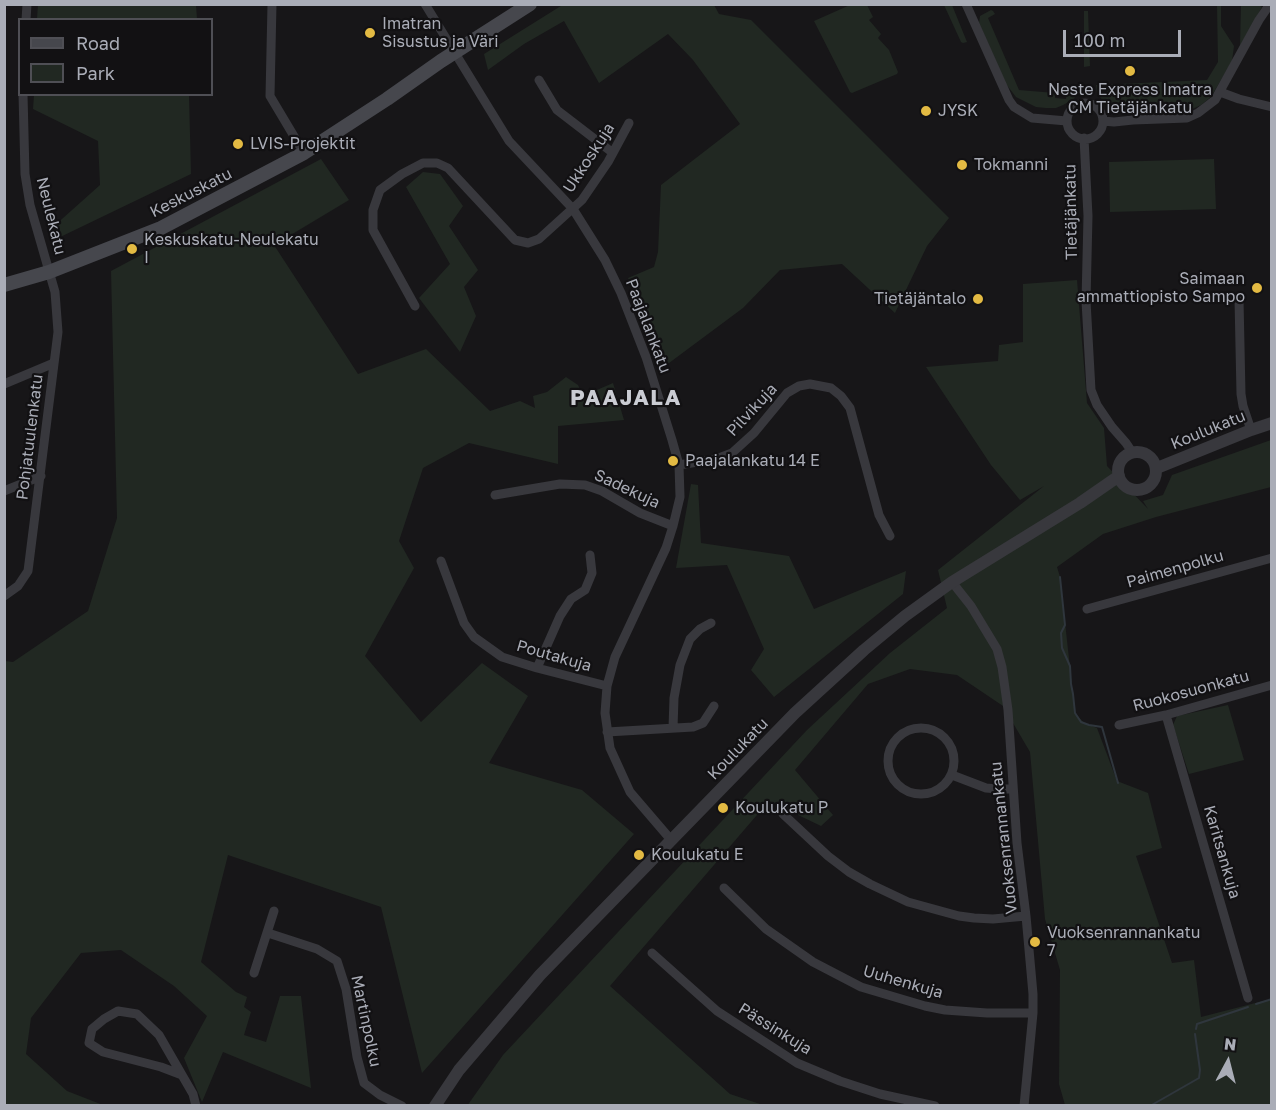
<!DOCTYPE html>
<meta charset="utf-8">
<style>
body{margin:0}
#map{position:relative;width:1276px;height:1110px;overflow:hidden;background:#171618;font-family:"Golos Text",sans-serif}
canvas{display:block}
.frame{position:absolute;inset:0;border:6px solid #aaadb7;pointer-events:none}
.legend{position:absolute;left:18px;top:18px;width:195px;height:78px;box-sizing:border-box;background:#121113;border:2px solid #4f4f55;margin:0;padding:8px 10px;list-style:none;font-size:18px;color:#aaadb7}
.legend li{display:flex;align-items:center;gap:12px;height:30px}
.legend b{width:30px;border:2px solid #4f4f55}
.north{position:absolute;left:1198px;top:1032px;width:60px;height:60px;-webkit-text-stroke:4px #121113;paint-order:stroke;rotate:7deg;font-size:16px;font-weight:700;line-height:24px;text-align:center;color:#aaadb7}
.north::after{content:'';display:block;margin:auto;width:21px;height:27px;background:#aaadb7;clip-path:polygon(50% 0,100% 100%,50% 72%,0 100%)}
.scale{position:absolute;left:1063px;top:30px;width:118px;height:27px;box-sizing:border-box;border:3px solid #aaadb7;border-top:0;padding-left:8px;font-size:18px;line-height:21px;white-space:nowrap;color:#aaadb7;-webkit-text-stroke:4px #121113;paint-order:stroke}
</style>
<div id="map">
<canvas width="1276" height="1110"></canvas>
<div class="frame"></div>
<ul class="legend">
<li><b style="height:8px;background:#46474d"></b>Road</li>
<li><b style="height:16px;background:#212822"></b>Park</li>
</ul>
<div class="north">N</div>
<div class="scale">100 m</div>
</div>
<script>
const context = document.querySelector('canvas').getContext('2d');
context.lineJoin = 'round';
function paint(path, color) {
  context.fillStyle = color;
  context.fill(path, 'evenodd');
}
function poly(rows) {
  const path = new Path2D();
  for (const r of rows) {
    if (r.length === 3) {
      path.moveTo(r[0] + r[2], r[1]);
      path.arc(r[0], r[1], r[2], 0, 2 * Math.PI);
      continue;
    }
    path.moveTo(r[0], r[1]);
    for (let i = 2; i < r.length; i += 2) path.lineTo(r[i], r[i + 1]);
  }
  return path;
}
function strokePath(path, color, width, dash) {
  context.strokeStyle = color;
  context.lineWidth = width;
  context.lineCap = dash ? 'butt' : 'round';
  context.setLineDash(dash || []);
  context.stroke(path);
}
function write(font, color, halo, rows, align = 'center') {
  context.font = font + ' "Golos Text",sans-serif';
  context.lineWidth = 4.5;
  context.setLineDash([]);
  context.textBaseline = 'middle';
  context.strokeStyle = halo;
  context.fillStyle = color;
  for (const [text, x, y, turn = 0] of rows) {
    context.save();
    context.translate(x, y);
    context.rotate((+turn || 0) * Math.PI / 180);
    context.textAlign = isNaN(turn) ? turn : align;
    if (halo) context.strokeText(text, 0, 0);
    context.fillText(text, 0, 0);
    context.restore();
  }
}
const green = poly([
 [38,4,196,5,197,19,37,19],
 [564,4,714,5,719,14,751,20,949,218,927,246,895,313,842,264,780,270,743,308,665,366,628,278,654,267,658,252,661,185,740,124,693,60,668,34,599,83,564,21,524,44,488,70,484,54],
 [850,5,867,5,873,17,869,20,881,34,878,38,889,50,898,72,897,74,852,93,850,92,814,21],
 [944,5,952,5,967,42,963,43,961,42],
 [1217,5,1221,5,1221,26,1234,46,1232,61,1211,97,1201,105,1190,110,1175,112,1118,112,1117,108,1103,101,1097,93,1096,85,1207,80,1218,62],
 [1241,5,1258,5,1262,7,1240,46],
 [991,10,993,11,995,14,988,18,1019,90,1055,93,1055,98,1066,99,1067,90,1076,89,1077,93,1074,99,1063,105,1056,108,1046,108,1036,107,1016,97,1006,84,979,23,980,16],
 [1084,11,1088,11,1090,66,1084,67],
 [34,95,189,95,191,174,54,240,53,227,100,185,98,141,33,109],
 [321,159,349,200,274,245,358,374,426,349,490,411,520,401,535,408,533,396,547,392,566,377,578,385,583,396,613,383,624,420,558,426,558,464,469,443,423,468,399,541,414,568,365,656,421,722,482,663,528,696,489,763,582,790,634,834,422,1073,381,907,228,855,201,962,236,992,247,997,244,1007,251,1012,244,1035,266,1042,280,996,301,996,311,1088,223,1052,202,1102,184,1058,207,1016,174,986,121,950,81,953,31,1018,26,1054,67,1091,103,1105,5,1105,5,661,13,662,88,611,117,518,111,271],
 [1214,159,1216,209,1110,212,1109,162],
 [423,172,440,174,463,206,449,226,478,270,464,287,476,316,460,352,419,298,450,264,406,187],
 [1077,280,1087,403,1104,428,1107,466,1148,509,1143,501,1163,495,1172,475,1271,440,1271,487,1156,517,1103,534,1057,567,1060,577,1075,713,1084,723,1097,728,1117,781,1148,793,1162,848,1136,856,1172,963,1194,960,1201,1017,1271,999,1271,1105,1065,1105,1059,1084,1060,970,1045,919,1030,752,1003,706,957,675,910,669,868,684,795,770,833,815,821,826,769,801,610,986,730,1094,763,1105,467,1106,503,1055,807,730,890,653,947,608,938,570,1044,486,1020,500,991,465,926,367,998,361,999,345,1023,342,1023,284],
 [691,484,698,485,701,543,789,556,814,609,906,571,903,594,774,697,751,670,764,649,727,565,676,568],
 [1228,705,1244,760,1189,774,1173,725,1177,716]
]);
const stream = poly([
 [1060,577,1065,625,1061,633,1062,648,1070,666,1071,684,1073,694,1075,713,1081,722,1089,725,1102,727,1118,783],
 [1256,1004,1272,999],
 [1196,1029,1197,1024,1248,1007],
 [1150,1106,1199,1078,1200,1070,1195,1034]
]);
const minor = poly([
 [272,4,270,96,304,153],
 [425,4,509,141,573,209,605,260,621,293,646,357,672,440,679,465,680,497,673,526,666,548,615,657,607,686,605,713,610,748,630,792,672,841],
 [966,4,1009,100,1014,107,1032,118,1067,121],
 [26,20,27,4],
 [539,80,557,110,613,153],
 [1220,92,1239,99,1272,107],
 [1085,121,18],
 [1103,121,1114,122,1133,120,1187,118,1198,113,1215,100,1259,20,1270,4],
 [1084,138,1088,216,1086,301,1091,390,1097,405,1112,427,1126,443,1132,452],
 [1239,299,1241,394,1243,406,1251,430],
 [415,306,373,230,373,210,380,190,402,174,423,163,437,163,448,168,515,240,528,243,539,239,582,200,608,162,629,123],
 [4,384,54,363],
 [679,465,716,459,732,453,754,433,787,393,799,386,810,384,831,388,841,396,850,408,879,515,890,536],
 [4,491,41,476],
 [495,495,560,484,585,485,602,491,640,513,673,526],
 [441,561,464,623,474,637,502,657,537,668,607,686],
 [952,582,971,606,997,649,1002,667,1008,710,1017,843,1026,916,1033,994,1033,1013,1024,1106],
 [4,596,18,586,28,571,58,332,55,292,30,205,25,174,23,94],
 [1087,609,1272,558],
 [537,668,560,616,571,599,585,590,592,573,590,555],
 [1166,715,1248,998],
 [1119,725,1166,715,1272,685],
 [921,761,33],
 [673,728,674,698,680,665,690,639,700,629,711,623],
 [607,732,693,727,703,723,714,706],
 [952,775,986,788,998,789,1013,789],
 [783,814,828,856,849,872,870,884,908,902,959,916,974,918,993,919,1026,916],
 [724,888,766,929,813,962,861,987,925,1006,945,1010,987,1013,1033,1013],
 [268,933,317,949,337,961,346,989,357,1057,364,1083,380,1095,402,1106],
 [652,953,717,1011,797,1063,840,1081,880,1094,935,1106],
 [254,973,274,911],
 [182,1075,161,1067,103,1052,89,1043,92,1029,104,1019,118,1011,137,1014,159,1035,182,1075,193,1094,196,1106]
]);
const tertiary = poly([
 [1137,471,19],
 [1157,468,1251,430,1272,423],
 [435,1106,459,1070,540,975,795,713,864,650,905,616,952,582,1080,503,1119,476]
]);
const secondary = poly([
 [4,285,49,272,161,228,304,153,387,99,441,61,530,4]
]);
const markers = [
 [370,33,6,"#e3ba43"],
 [1130,71,6,"#e3ba43"],
 [926,111,6,"#e3ba43"],
 [238,144,6,"#e3ba43"],
 [962,165,6,"#e3ba43"],
 [132,249,6,"#e3ba43"],
 [1257,288,6,"#e3ba43"],
 [978,299,6,"#e3ba43"],
 [673,461,6,"#e3ba43"],
 [723,808,6,"#e3ba43"],
 [639,855,6,"#e3ba43"],
 [1035,942,6,"#e3ba43"]
];
const poiNames = [
 ["Imatran",382,24],
 ["Sisustus ja Väri",382,42],
 ["Neste Express Imatra",1130,90,"center"],
 ["CM Tietäjänkatu",1130,108,"center"],
 ["JYSK",938,111],
 ["LVIS-Projektit",250,144],
 ["Tokmanni",974,165],
 ["Keskuskatu-Neulekatu",144,240],
 ["I",144,258],
 ["Saimaan",1245,279,"right"],
 ["ammattiopisto Sampo",1245,297,"right"],
 ["Tietäjäntalo",966,299,"right"],
 ["Paajalankatu 14 E",685,461],
 ["Koulukatu P",735,808],
 ["Koulukatu E",651,855],
 ["Vuoksenrannankatu",1047,933],
 ["7",1047,951]
];
const streetNames = [
 ["Ukkoskuja",589,158,-57],
 ["Keskuskatu",191,193,-27],
 ["Tietäjänkatu",1071,212,-91],
 ["Neulekatu",51,216,76],
 ["Paajalankatu",648,326,69],
 ["Pilvikuja",752,410,-47],
 ["Koulukatu",1208,430,-22],
 ["Pohjatuulenkatu",30,437,-83],
 ["Sadekuja",627,489,25],
 ["Paimenpolku",1175,569,-16],
 ["Poutakuja",554,656,16],
 ["Ruokosuonkatu",1191,691,-15],
 ["Koulukatu",738,749,-46],
 ["Vuoksenrannankatu",1004,838,-96],
 ["Karitsankuja",1222,852,74],
 ["Uuhenkuja",903,982,16],
 ["Martinpolku",366,1021,78],
 ["Pässinkuja",775,1029,32]
];
const districtNames = [
 ["PAAJALA",626,398]
];
paint(green, '#212822');
strokePath(stream, '#2f363d', 2);
strokePath(minor, '#38383d', 9);
strokePath(tertiary, '#38383d', 12);
strokePath(secondary, '#46474d', 14);
for (const [x, y, r, color] of markers) {
  const dot = new Path2D();
  dot.arc(x, y, r, 0, 2 * Math.PI);
  context.fillStyle = color;
  context.fill(dot);
  strokePath(dot, '#121113', 2);
}
write('16px', '#aaadb7', '#121113', poiNames, 'left');
write('16px', '#aaadb7', '#121113', streetNames);
context.letterSpacing = '1.5px';
write('bold 22px', '#caccd3', '#121113', districtNames);
context.letterSpacing = '0px';
</script>
